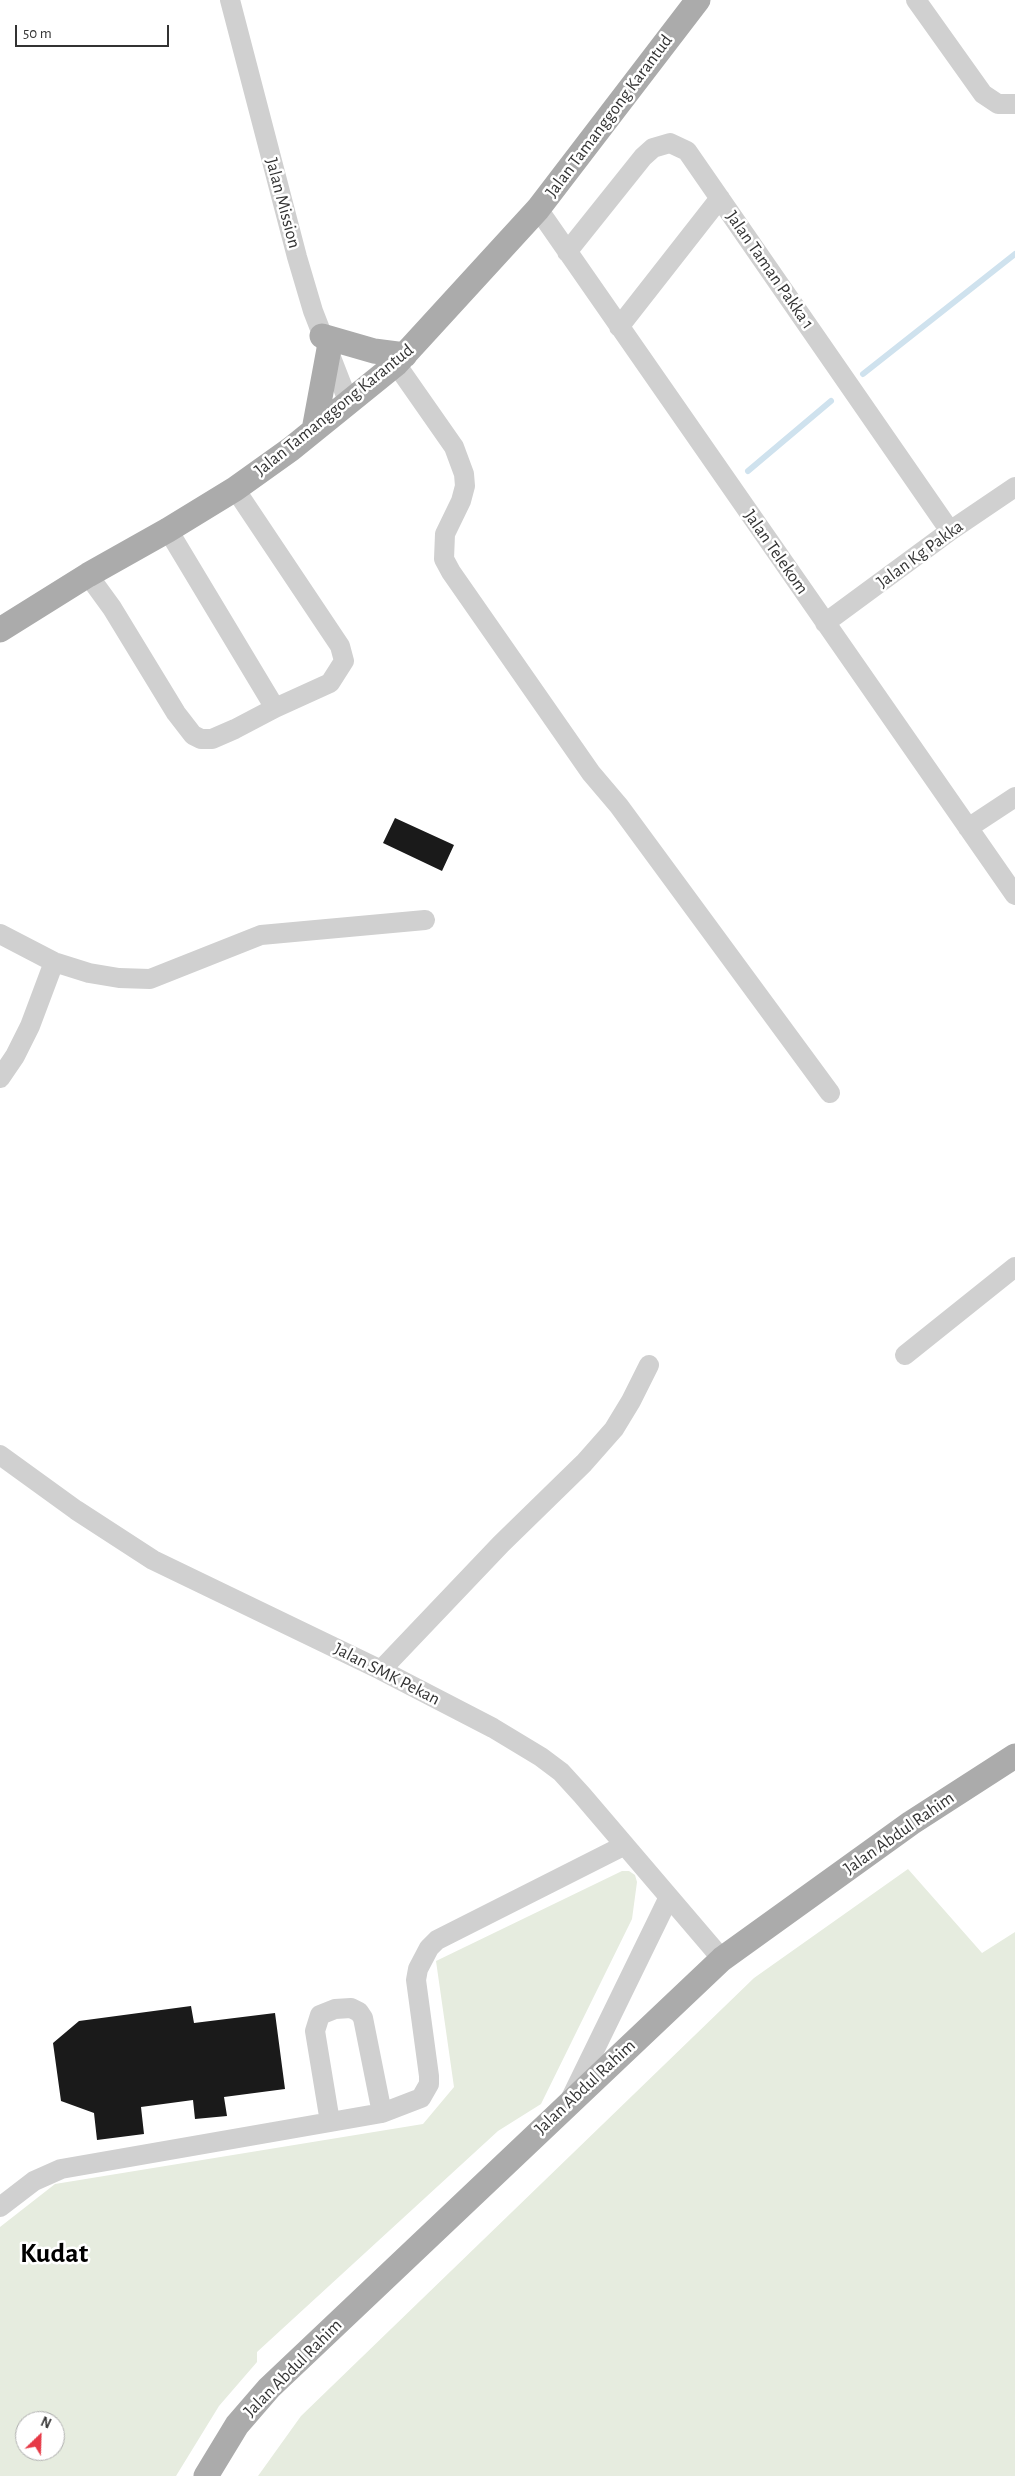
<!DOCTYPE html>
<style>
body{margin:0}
#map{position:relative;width:1015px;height:2476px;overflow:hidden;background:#fff;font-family:"Alegreya Sans",sans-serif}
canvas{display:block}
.north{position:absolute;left:15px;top:2411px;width:50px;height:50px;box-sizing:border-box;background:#fff;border:1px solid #adadad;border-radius:50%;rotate:24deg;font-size:14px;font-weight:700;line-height:20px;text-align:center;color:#333}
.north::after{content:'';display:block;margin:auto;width:18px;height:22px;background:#e63946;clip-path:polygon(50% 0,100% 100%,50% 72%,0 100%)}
.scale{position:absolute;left:15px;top:25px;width:154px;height:22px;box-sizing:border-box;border:2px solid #333;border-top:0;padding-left:6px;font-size:15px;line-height:18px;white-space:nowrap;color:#333;-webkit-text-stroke:4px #fff;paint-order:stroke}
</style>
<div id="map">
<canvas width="1015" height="2476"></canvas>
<div class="north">N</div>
<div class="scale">50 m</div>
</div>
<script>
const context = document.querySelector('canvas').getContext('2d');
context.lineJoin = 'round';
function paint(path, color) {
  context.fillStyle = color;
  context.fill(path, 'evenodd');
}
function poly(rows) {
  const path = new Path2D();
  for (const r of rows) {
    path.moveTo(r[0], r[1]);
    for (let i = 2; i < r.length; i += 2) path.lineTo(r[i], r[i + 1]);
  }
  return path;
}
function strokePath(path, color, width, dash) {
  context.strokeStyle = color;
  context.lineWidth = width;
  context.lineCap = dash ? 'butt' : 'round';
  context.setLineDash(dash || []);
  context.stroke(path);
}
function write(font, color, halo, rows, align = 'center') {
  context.font = font + ' "Alegreya Sans",sans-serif';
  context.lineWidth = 5;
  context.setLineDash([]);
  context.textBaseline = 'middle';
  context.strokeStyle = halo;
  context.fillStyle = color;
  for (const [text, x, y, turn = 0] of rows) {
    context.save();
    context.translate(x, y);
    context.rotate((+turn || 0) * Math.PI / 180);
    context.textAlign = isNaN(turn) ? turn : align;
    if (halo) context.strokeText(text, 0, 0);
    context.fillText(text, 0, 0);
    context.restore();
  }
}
const green = poly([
 [908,1869,982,1953,1015,1932,1015,2476,258,2476,301,2416,754,1978],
 [622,1871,629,1871,635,1875,637,1882,632,1919,541,2104,498,2131,257,2352,257,2362,219,2406,176,2476,0,2476,0,2227,55,2184,423,2124,454,2087,436,1961],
 [25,2421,55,2421,55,2451,25,2451]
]);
const stream = poly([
 [863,374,1015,254],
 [748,471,831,401]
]);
const building = poly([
 [395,818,454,845,442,871,383,843],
 [191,2006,194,2023,275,2013,285,2089,224,2097,227,2116,195,2119,193,2100,141,2107,144,2134,97,2140,94,2113,61,2101,53,2043,79,2021]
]);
const minor = poly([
 [230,0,297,257,313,311,348,401],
 [916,0,983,94,998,104,1015,104],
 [538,209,1015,895],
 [567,252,643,157,653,148,670,143,687,151,950,531],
 [619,327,720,198],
 [396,364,454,447,464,474,465,486,461,501,445,534,444,559,451,572,591,773,619,806,830,1093],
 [168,530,275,708],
 [88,575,112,608,176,713,193,735,201,739,212,739,235,729,275,708,330,683,344,661,340,646,235,489],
 [825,623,950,531,1015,487],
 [968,828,1015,797],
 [0,934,54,962,89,973,119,978,150,979,261,935,425,920],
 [0,1078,15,1056,30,1026,54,962],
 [905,1355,1015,1267],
 [0,1455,76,1510,153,1560,381,1670,493,1728,541,1757,561,1772,582,1795,722,1959],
 [381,1670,501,1544,584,1463,614,1429,631,1401,649,1365],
 [571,2098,669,1897],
 [330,2122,315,2031,320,2015,335,2009,351,2008,359,2012,363,2018,382,2113],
 [0,2207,34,2181,61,2169,382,2113,421,2098,429,2084,429,2076,416,1980,418,1969,429,1948,437,1940,625,1845]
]);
const major = poly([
 [322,336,374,351,405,355],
 [314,430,329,349],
 [0,630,88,575,168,530,235,489,291,449,396,364,538,209,698,0],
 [206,2476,237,2425,269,2388,722,1959,911,1823,1015,1756]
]);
const streetNames = [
 ["Jalan Tamanggong Karantud",609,116,-53],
 ["Jalan Mission",283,203,75],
 ["Jalan Taman Pakka 1",770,270,55],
 ["Jalan Tamanggong Karantud",334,410,-39],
 ["Jalan Telekom",776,552,55],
 ["Jalan Kg Pakka",920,554,-36],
 ["Jalan SMK Pekan",387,1674,27],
 ["Jalan Abdul Rahim",899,1833,-35],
 ["Jalan Abdul Rahim",585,2087,-43],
 ["Jalan Abdul Rahim",293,2368,-45]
];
const townNames = [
 ["Kudat",54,2254]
];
paint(green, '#e6ecdf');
strokePath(stream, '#cfe2ee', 6);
paint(building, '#1a1a1a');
strokePath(minor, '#d0d0d0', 20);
strokePath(major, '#ababab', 25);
write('18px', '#333', '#fff', streetNames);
write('bold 28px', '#000', '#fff', townNames);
</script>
